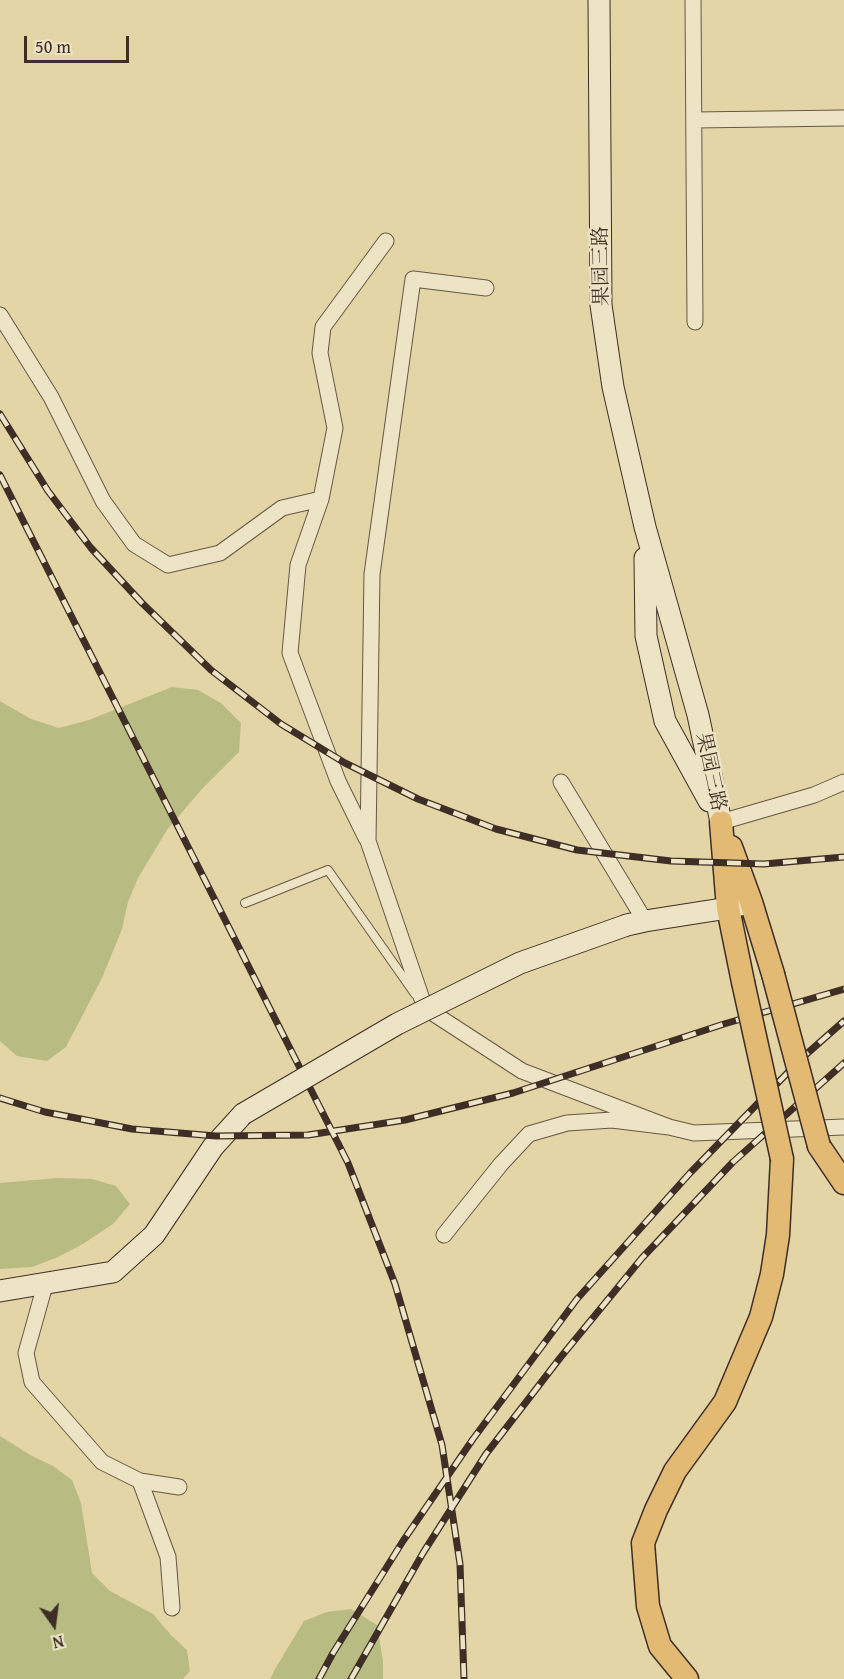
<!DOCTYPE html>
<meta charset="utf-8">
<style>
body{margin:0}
#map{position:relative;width:844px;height:1679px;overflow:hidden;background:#e3d5a6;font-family:"Gentium Book Plus",serif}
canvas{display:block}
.north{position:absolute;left:24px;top:1595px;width:60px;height:60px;-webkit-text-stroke:4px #ede4c5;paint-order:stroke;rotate:166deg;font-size:16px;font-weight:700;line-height:24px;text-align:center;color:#3e2e26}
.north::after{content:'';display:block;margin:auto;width:21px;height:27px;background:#3e2e26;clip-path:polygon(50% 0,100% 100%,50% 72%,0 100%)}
.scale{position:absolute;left:24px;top:36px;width:105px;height:27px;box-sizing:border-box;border:3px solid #3e2e26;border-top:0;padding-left:8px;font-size:18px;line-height:21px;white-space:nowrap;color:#3e2e26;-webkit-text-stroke:4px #ede4c5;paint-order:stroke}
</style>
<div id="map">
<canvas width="844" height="1679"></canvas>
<div class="north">N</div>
<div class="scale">50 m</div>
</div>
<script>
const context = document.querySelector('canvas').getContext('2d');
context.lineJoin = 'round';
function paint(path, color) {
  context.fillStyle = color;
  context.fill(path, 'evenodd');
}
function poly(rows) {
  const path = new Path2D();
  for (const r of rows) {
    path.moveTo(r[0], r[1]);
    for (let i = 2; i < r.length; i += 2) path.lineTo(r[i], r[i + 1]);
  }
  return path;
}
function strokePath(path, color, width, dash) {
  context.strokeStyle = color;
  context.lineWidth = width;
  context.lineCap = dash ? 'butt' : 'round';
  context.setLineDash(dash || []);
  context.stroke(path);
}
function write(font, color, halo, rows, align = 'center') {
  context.font = font + ' "Gentium Book Plus","Noto Serif SC",serif';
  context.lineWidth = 5;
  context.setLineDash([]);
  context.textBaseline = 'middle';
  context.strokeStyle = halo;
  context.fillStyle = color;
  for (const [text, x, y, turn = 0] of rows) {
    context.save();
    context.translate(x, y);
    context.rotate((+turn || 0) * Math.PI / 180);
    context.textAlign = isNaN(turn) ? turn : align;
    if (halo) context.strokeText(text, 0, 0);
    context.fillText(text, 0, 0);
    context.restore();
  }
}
const green = poly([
 [172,687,198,690,221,703,241,723,239,752,201,790,167,830,138,878,128,902,122,929,102,978,66,1047,47,1061,17,1056,0,1041,0,701,31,719,59,728,89,720],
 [57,1178,92,1179,116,1186,130,1204,113,1224,83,1244,58,1257,32,1267,0,1269,0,1183],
 [0,1436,32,1456,53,1466,72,1480,81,1503,92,1573,110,1591,153,1614,171,1635,187,1650,190,1671,183,1679,0,1679],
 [351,1609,377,1625,383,1661,383,1679,270,1679,275,1669,304,1621,327,1612]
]);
const lane = poly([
 [245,903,328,870,415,994]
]);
const street = poly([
 [693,0,695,322],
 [694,120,844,118],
 [486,288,413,279,372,574,368,841,425,1008,522,1071,669,1127],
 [0,315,51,397,103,501,134,544,168,565,220,553,282,508,321,499],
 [561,782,645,921],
 [721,822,814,795,844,782],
 [366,838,338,781,290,653,298,565,321,499,335,428,320,353,323,327,386,241],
 [444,1235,501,1164,529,1134,567,1123,612,1120,669,1127,694,1133,844,1127],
 [45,1285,26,1353,32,1382,102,1462,140,1481,179,1487],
 [140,1481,168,1557,172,1608]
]);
const secondary = poly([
 [599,0,601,305,613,387,645,527,698,715,721,822],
 [645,558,646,636,665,721,709,801],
 [627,925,645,921,728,908,751,902],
 [0,1291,113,1272,154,1235,213,1147,243,1114]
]);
const primary = poly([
 [721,822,728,908,743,982],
 [731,847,751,902,773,974],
 [819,1146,844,1183],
 [687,1679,660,1646,648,1606,643,1543,656,1510,675,1471,725,1402,761,1317,772,1274,778,1235,782,1159]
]);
const rail = poly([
 [0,414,48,491,91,548,142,603,211,670,281,724,345,763,418,799,496,829,577,850,671,861,764,864,844,857],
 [0,475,348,1163,395,1284,442,1445,460,1564,464,1679],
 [0,1098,45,1112,132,1129,216,1136,308,1135,405,1120,513,1093,724,1024,844,989],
 [319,1679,333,1653,403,1541,473,1439,577,1299,690,1173,802,1058,844,1021],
 [351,1679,423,1553,486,1454,560,1358,642,1258,733,1162,844,1063]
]);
const secondaryBridge = poly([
 [243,1114,397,1024,520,963,627,925]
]);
const primaryBridge = poly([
 [773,974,819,1146],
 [743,982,782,1159]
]);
const streetNames = [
 ["果园三路",602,266,-91],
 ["果园三路",710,772,78]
];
paint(green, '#b8bc83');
strokePath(lane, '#675846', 10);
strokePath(street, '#675846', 17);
strokePath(secondary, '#3e2e26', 23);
strokePath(primary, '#3e2e26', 25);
strokePath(lane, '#ede4c5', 8);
strokePath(street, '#ede4c5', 15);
strokePath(secondary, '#ede4c5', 21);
strokePath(primary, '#e2ba73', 22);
strokePath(rail, '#3e2e26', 7);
strokePath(rail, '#ede4c5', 4.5, [14]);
strokePath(secondaryBridge, '#3e2e26', 23, []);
strokePath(primaryBridge, '#3e2e26', 25, []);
strokePath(secondaryBridge, '#ede4c5', 21);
strokePath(primaryBridge, '#e2ba73', 22);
write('20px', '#3e2e26', '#ede4c5', streetNames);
</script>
